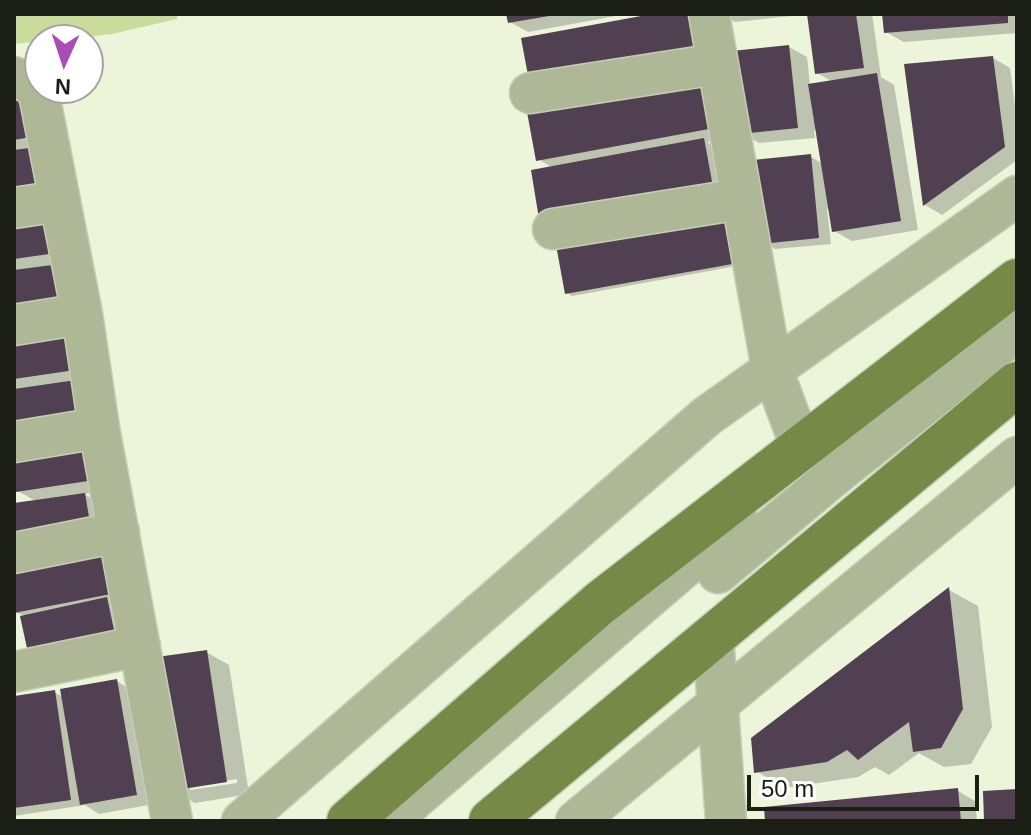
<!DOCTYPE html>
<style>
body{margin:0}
#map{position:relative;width:1031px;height:835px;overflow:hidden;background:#ecf4da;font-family:Arial,sans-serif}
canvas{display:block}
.frame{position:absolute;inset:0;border:16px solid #1b1e15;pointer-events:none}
.north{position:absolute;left:24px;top:24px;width:80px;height:80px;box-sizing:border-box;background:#fff;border:2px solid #a4a5a1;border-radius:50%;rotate:183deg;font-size:22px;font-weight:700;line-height:32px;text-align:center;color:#1b1e15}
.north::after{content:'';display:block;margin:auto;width:28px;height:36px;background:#aa4cb6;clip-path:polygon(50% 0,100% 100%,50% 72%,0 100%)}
.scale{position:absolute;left:747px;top:775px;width:232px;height:36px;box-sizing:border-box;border:4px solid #1b1e15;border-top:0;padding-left:10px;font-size:24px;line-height:28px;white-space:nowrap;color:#1b1e15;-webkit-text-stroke:6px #fff;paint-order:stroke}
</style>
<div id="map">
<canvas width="1031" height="835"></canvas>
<div class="frame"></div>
<div class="north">N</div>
<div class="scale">50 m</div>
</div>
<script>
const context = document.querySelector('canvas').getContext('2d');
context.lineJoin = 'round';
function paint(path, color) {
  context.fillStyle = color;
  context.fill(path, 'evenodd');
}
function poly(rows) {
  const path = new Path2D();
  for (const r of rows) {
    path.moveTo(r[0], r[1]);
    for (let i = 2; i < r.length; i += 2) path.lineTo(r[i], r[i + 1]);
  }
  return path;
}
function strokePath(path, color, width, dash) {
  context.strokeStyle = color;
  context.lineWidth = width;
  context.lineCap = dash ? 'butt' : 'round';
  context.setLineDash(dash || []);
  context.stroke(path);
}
const green = poly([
 [14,14,177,14,177,19,112,34,14,44]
]);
const shadow = poly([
 [508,14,627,14,528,32,510,22],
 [722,14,791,14,791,16,735,22],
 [809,14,872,14,881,77,894,85,918,230,852,241,834,231,831,209,827,209,831,244,775,249,763,242,811,157,823,164,818,129,814,130,815,138,759,143,742,133,789,47,807,57,810,86,833,82,817,73],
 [884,14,1017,14,1017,33,904,42,886,32],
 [993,58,1010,68,1017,120,1017,160,942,215,925,205,906,66],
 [700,83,717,93,726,139,707,142,721,151,730,197,553,168,538,159],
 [14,103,42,112,14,200],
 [728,216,742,265,572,296,567,293],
 [14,223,77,276,14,321],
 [76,333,94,343,99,378,81,380,100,391,105,425,23,438,14,433,14,391,18,391,14,388,14,342],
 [14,457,118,489,84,494,103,505,108,539,14,505,37,502,18,491],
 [120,560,134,653,14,612],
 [949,590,978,606,992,727,971,764,944,767,919,753,889,775,875,767,858,777,785,788,756,771],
 [206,652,229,665,249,794,195,803,172,790],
 [237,779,237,783,190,790,190,786],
 [117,681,134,692,154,804,99,814,85,805,14,816,14,698,54,692,63,697],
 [958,791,975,801,977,821,767,821]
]);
const building = poly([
 [506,14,549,14,549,16,508,23],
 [652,14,696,14,703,55,530,86,521,38],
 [807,14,856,14,864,68,815,74],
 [882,14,1008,14,1008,23,884,33],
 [789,45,798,128,740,134,732,51],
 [993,56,1005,147,923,206,904,64],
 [877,73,901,221,832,232,808,84],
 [700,81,709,129,536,161,527,112],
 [25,100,31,137,14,140,14,101],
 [704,138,713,187,539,219,531,170],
 [37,147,43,184,14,189,14,150],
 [811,154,819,238,761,244,753,160],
 [729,214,738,263,565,294,556,245],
 [51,215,56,253,14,259,14,221],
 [60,264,65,301,14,309,14,270],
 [76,331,82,369,14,379,14,340],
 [83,379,88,416,14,427,14,389],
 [95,442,101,479,16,492,14,455],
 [85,493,91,529,14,541,14,503],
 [102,548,111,594,14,613,14,565],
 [949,587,963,709,941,748,913,752,909,722,858,760,847,750,827,762,754,773,751,738],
 [107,597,117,644,30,662,20,616],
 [207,650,227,782,170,791,150,658],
 [117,679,137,795,80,805,60,689],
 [55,690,71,800,14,808,14,696],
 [958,788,961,821,765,821,764,807],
 [1017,789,1017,821,984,821,983,791]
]);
const minor = poly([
 [709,14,772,369,801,447],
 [14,77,31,83,39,94,82,314,99,428,172,821],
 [530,93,717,64],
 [14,208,60,201],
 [553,229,741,199],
 [14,325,82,314],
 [14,442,99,428],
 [14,553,119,532],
 [718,573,835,475,1017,331],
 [713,636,726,821],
 [14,672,140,646],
 [242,821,707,416,1017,196],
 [389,821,738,521],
 [576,821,1017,457]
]);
const major = poly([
 [349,821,600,603,1017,281],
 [491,821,1017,384]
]);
paint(green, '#cadc9c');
paint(shadow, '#0003');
paint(building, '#504051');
strokePath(minor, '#c6cdb7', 43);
strokePath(major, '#c6cdb7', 47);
strokePath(minor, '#aeb896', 40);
strokePath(major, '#788947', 44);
</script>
